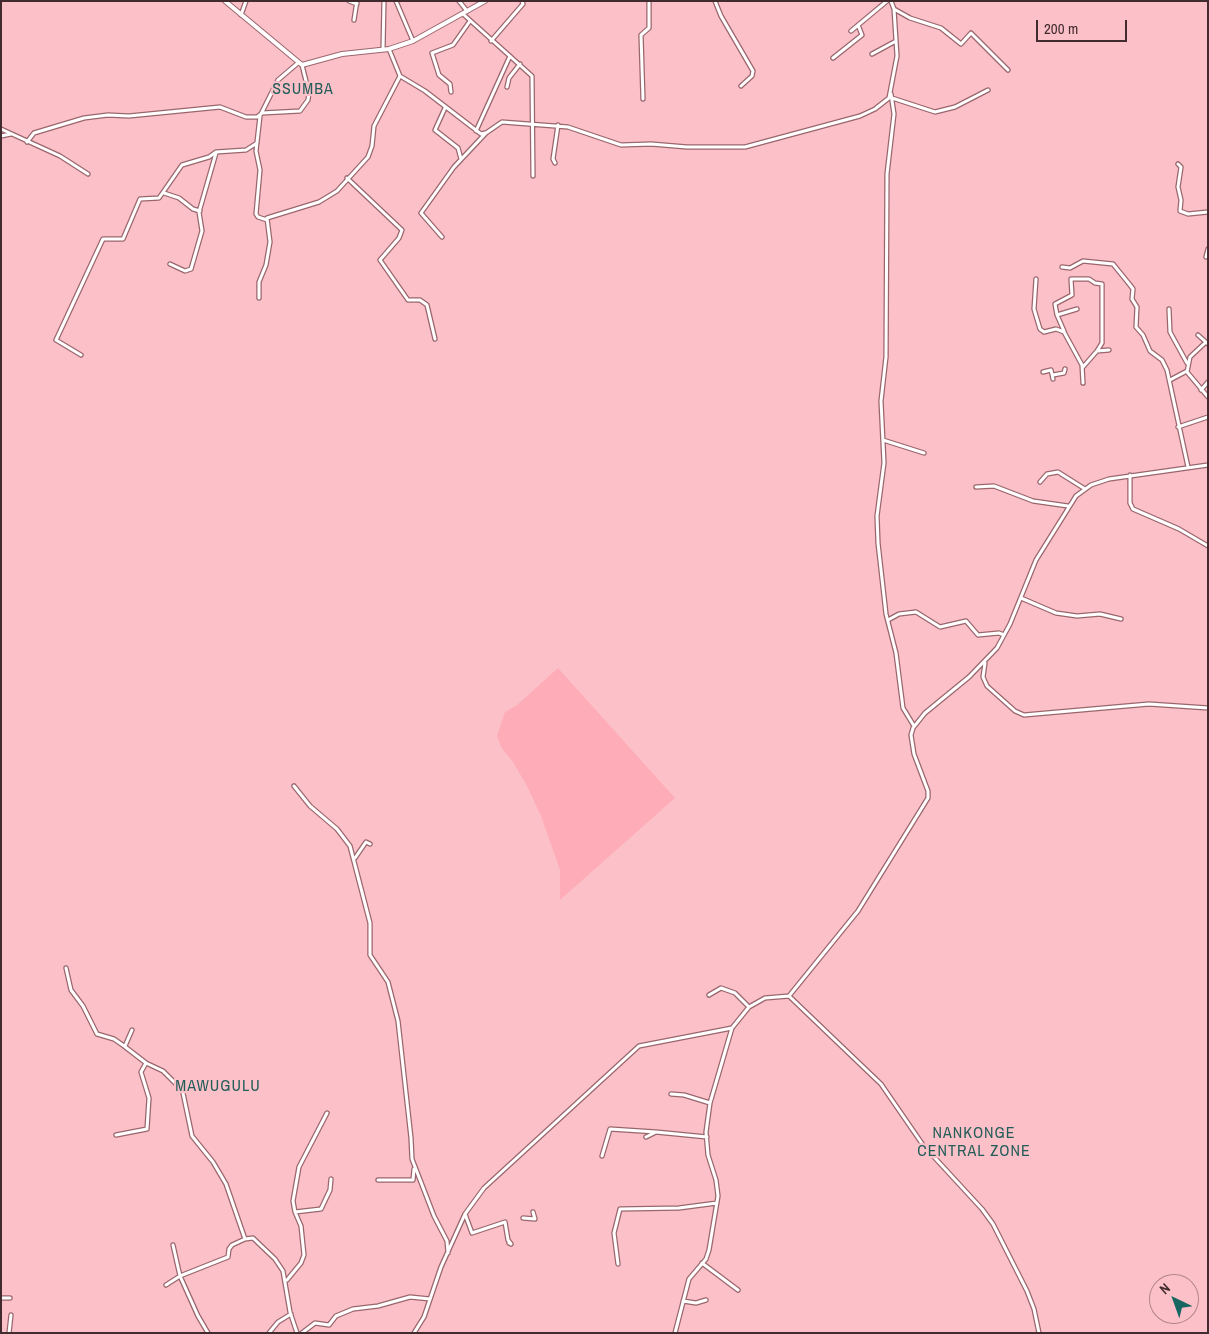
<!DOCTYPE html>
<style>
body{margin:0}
#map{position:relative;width:1209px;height:1334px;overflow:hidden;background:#fcc1c8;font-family:"Archivo Narrow",sans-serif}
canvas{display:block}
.frame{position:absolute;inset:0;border:2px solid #422b2e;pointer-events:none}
.north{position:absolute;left:1149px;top:1274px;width:50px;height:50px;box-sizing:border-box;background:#fcc1c8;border:1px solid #b2858a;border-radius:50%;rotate:318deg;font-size:14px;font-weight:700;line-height:20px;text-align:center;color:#422b2e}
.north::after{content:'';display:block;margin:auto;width:18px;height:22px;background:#186662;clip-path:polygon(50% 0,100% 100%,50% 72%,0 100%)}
.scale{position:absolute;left:1036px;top:20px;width:91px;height:22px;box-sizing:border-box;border:2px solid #422b2e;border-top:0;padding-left:6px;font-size:15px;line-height:18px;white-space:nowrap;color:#422b2e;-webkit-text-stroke:4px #fcc1c8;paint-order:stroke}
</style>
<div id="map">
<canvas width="1209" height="1334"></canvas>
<div class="frame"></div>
<div class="north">N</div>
<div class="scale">200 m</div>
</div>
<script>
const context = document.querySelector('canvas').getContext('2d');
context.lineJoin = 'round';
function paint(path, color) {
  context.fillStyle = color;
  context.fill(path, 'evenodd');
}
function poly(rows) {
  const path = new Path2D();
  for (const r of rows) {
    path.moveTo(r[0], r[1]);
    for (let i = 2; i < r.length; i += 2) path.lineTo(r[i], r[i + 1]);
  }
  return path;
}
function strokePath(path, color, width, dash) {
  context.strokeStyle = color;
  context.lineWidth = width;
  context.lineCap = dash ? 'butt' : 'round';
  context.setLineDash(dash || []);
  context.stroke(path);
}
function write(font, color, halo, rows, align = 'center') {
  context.font = font + ' "Archivo Narrow",sans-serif';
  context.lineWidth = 4.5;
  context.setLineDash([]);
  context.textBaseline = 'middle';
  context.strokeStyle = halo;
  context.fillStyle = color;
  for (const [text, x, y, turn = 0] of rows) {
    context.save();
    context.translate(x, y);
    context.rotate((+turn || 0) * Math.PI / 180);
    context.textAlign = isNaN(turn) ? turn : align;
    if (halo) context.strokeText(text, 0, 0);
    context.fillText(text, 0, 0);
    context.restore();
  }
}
const green = poly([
 [558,668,675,798,560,900,560,870,541,816,527,786,513,762,501,747,497,736,505,712,517,705]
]);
const minor = poly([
 [349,1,357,4],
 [396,1,413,41],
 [459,1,467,11],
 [715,1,721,16,753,71,752,76,741,86],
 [894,9,910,18,941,28,961,44,971,33,1008,70],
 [463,14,532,76,533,176],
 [241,15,246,1],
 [354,20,357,1],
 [851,31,887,1],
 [491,41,523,4,522,1],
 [383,49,384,1],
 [872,54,896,41],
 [833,58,862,35,858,25],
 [400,76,425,91,481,134,485,133],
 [507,87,509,78,520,64],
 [451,92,450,84,439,75,432,53,453,45,470,21],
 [891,94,894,114,887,174,886,357,881,401,884,463,877,516,878,543,886,614,896,653,903,708,914,726],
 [892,98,935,112,955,107,988,90],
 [643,99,641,35,649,28,649,1],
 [445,108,435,130,458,148,461,159],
 [262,113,300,111,308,100,309,93,302,65],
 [260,116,256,151,260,170,256,214,258,217,267,220],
 [1,129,60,156,88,174],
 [476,131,510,56],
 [1,136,11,134],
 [27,142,34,133,84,118,108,115,129,116,220,107,246,117,257,117,261,114,278,80,298,63],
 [555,163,553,159,558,125],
 [1178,164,1181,167,1178,187,1181,200,1180,211,1188,214,1208,212],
 [347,178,402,230,399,238,380,260,408,300,420,300,427,305,435,339],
 [164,193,179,198,193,209,200,211],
 [442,237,421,213,454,167,486,133,502,122,568,127,621,145,651,144,687,147,745,147,860,116,875,109,889,98,897,56,894,9,891,1],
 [1206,257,1208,249],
 [170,264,185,271,191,269,202,231,199,212,216,153],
 [1062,267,1070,268,1083,261,1113,264,1130,285,1133,289,1132,299,1137,307,1136,327,1143,335,1150,351,1162,360,1167,370,1188,467],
 [1036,279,1034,309,1040,329,1044,332,1056,329,1064,332,1082,365,1083,383],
 [259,298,259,282,266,265,270,242,267,218,319,202,337,191,368,157,372,146,374,126,400,76,389,49],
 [1169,309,1170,332,1187,363],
 [1057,315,1055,304,1072,295,1071,279,1089,279,1095,283,1102,284,1102,343,1097,351],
 [1064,331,1057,315,1077,309],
 [1198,335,1208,344],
 [1206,342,1190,357,1187,372,1208,397],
 [81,355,56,340,103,239,123,239,140,199,159,198,182,165,209,157,216,152,246,150,257,143],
 [1083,367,1097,351,1109,350],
 [1043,372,1051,370,1053,379],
 [1053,375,1064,373,1065,369],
 [1170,380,1187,371],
 [1201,390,1208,382],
 [1178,427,1208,417],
 [883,440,924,453],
 [1130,475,1130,503,1133,509,1179,529,1208,546],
 [1040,482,1047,474,1058,472,1085,489],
 [976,487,994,486,1033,501,1068,506],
 [1021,598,1056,613,1077,616,1100,614,1121,619],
 [888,620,899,614,916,612,940,627,966,621,978,635,999,633,1004,635],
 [985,663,983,677,987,686,1015,711,1024,715,1149,704,1208,708],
 [294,786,310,806,337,829,350,846,370,923,370,955,388,982,398,1021,411,1138,412,1159,434,1216,447,1241,448,1253],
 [353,858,355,858,366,842,370,844],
 [66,968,71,990,83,1006,97,1034,114,1039,124,1046,146,1063,163,1071,179,1087,183,1093,192,1136,213,1162,226,1184,245,1239],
 [709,995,721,988,735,993,749,1007],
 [789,996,881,1084,923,1145,982,1209,993,1224,1027,1291,1034,1309,1039,1333],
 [125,1046,132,1030],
 [671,1094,684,1095,710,1103],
 [116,1135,147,1129,149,1098,141,1072,146,1063],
 [646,1137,656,1132,707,1137],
 [602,1156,610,1129,656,1132],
 [378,1180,413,1180,414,1169],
 [295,1212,321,1209,330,1190,331,1179],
 [465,1214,472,1233,505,1222,508,1240,511,1244,509,1243],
 [523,1218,535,1219,533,1212],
 [173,1245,180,1276,198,1316,208,1333],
 [702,1263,738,1290],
 [618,1264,614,1233,620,1209,679,1208,717,1203],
 [287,1280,301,1263,304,1255,301,1226,295,1212,293,1201,299,1167,327,1113],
 [166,1285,180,1276,228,1257,229,1249,232,1245,245,1239,253,1238,275,1259,283,1271,290,1312,297,1333],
 [1,1298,10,1298],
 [683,1301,696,1303,706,1300],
 [9,1333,11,1315],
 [269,1333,278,1322,291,1314],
 [302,1333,315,1323,329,1325,336,1316,353,1309,378,1306,410,1297,430,1299],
 [414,1333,424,1317,441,1267,465,1214,484,1188,639,1046,732,1028,749,1007,765,998,789,996,858,911,928,798,928,791,914,754,911,735,913,728,925,713,969,677,997,648,1010,624,1036,560,1076,496,1091,485,1109,479,1208,465],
 [675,1333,689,1279,706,1259,709,1250,718,1196,716,1180,708,1155,706,1132,710,1103,732,1028]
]);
const tertiary = poly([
 [225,1,302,65,342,54,389,49,413,41,485,1]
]);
const quarterNames = [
 ["SSUMBA",303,90],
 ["MAWUGULU",218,1087],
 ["NANKONGE",974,1134],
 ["CENTRAL ZONE",974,1152]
];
paint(green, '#feacb7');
strokePath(minor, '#9a666d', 5.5);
strokePath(tertiary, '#9a666d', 6);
strokePath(minor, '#fff', 3);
strokePath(tertiary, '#fff', 4);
context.letterSpacing = '1px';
write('16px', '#235d5a', '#fcc1c8', quarterNames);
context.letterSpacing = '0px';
</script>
